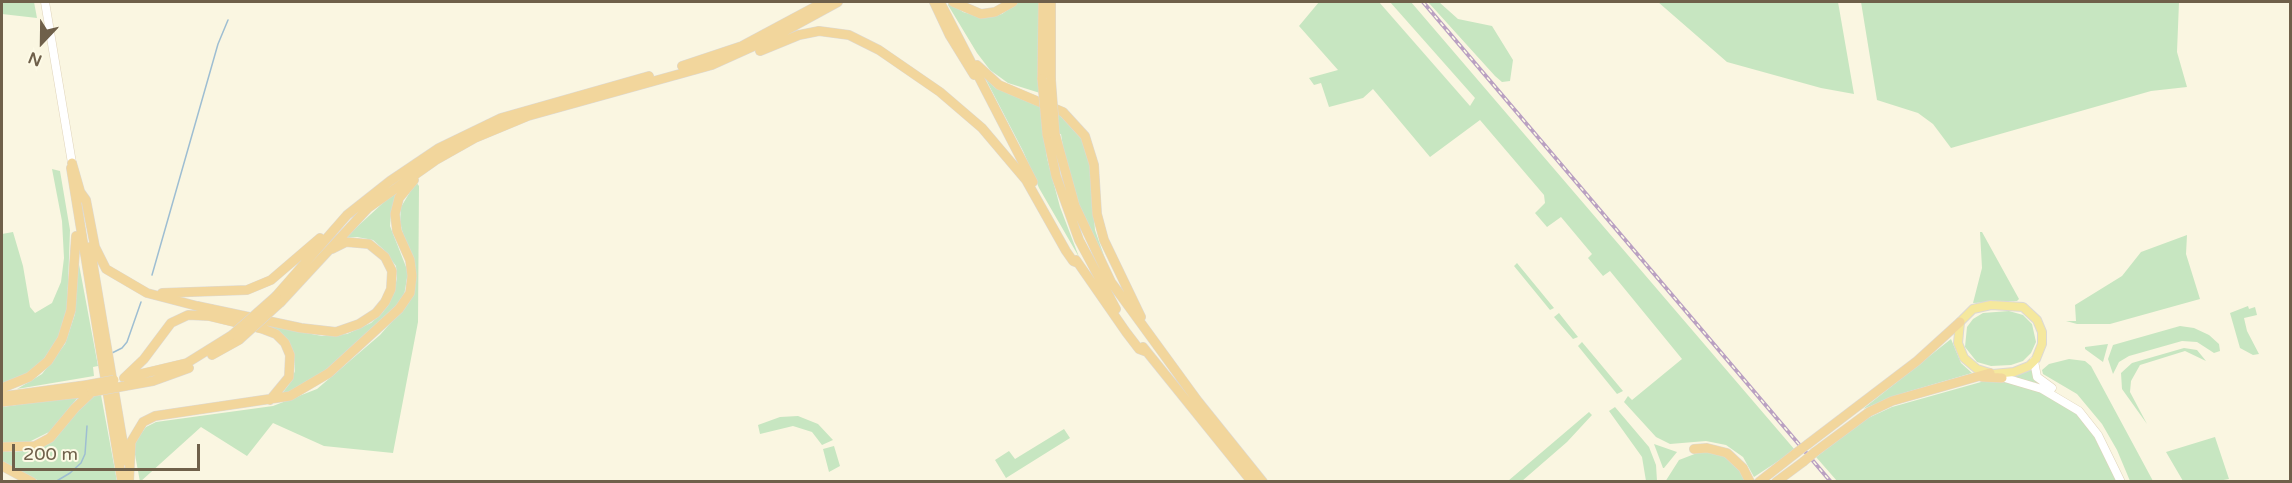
<!DOCTYPE html>
<style>
body{margin:0}
#map{position:relative;width:2292px;height:483px;overflow:hidden;background:#faf6e1;font-family:"Varela Round",sans-serif}
canvas{display:block}
.frame{position:absolute;inset:0;border:3px solid #6f604a;pointer-events:none}
.north{position:absolute;left:12px;top:12px;width:60px;height:60px;-webkit-text-stroke:4px #fdfae6;paint-order:stroke;rotate:202deg;font-size:16px;font-weight:700;line-height:24px;text-align:center;color:#6f604a}
.north::after{content:'';display:block;margin:auto;width:21px;height:27px;background:#6f604a;clip-path:polygon(50% 0,100% 100%,50% 72%,0 100%)}
.scale{position:absolute;left:12px;top:444px;width:188px;height:27px;box-sizing:border-box;border:3px solid #6f604a;border-top:0;padding-left:8px;font-size:18px;line-height:21px;white-space:nowrap;color:#6f604a;-webkit-text-stroke:4px #fdfae6;paint-order:stroke}
</style>
<div id="map">
<canvas width="2292" height="483"></canvas>
<div class="frame"></div>
<div class="north">N</div>
<div class="scale">200 m</div>
</div>
<script>
const context = document.querySelector('canvas').getContext('2d');
context.lineJoin = 'round';
function paint(path, color) {
  context.fillStyle = color;
  context.fill(path, 'evenodd');
}
function poly(rows) {
  const path = new Path2D();
  for (const r of rows) {
    path.moveTo(r[0], r[1]);
    for (let i = 2; i < r.length; i += 2) path.lineTo(r[i], r[i + 1]);
  }
  return path;
}
function strokePath(path, color, width, dash) {
  context.strokeStyle = color;
  context.lineWidth = width;
  context.lineCap = dash ? 'butt' : 'round';
  context.setLineDash(dash || []);
  context.stroke(path);
}
const green = poly([
 [2,2,34,2,37,18,2,14],
 [949,2,963,12,984,18,1002,14,1018,2,1039,2,1040,93,1008,83,990,70,977,53,948,5],
 [1319,2,1379,2,1470,106,1475,98,1390,2,1411,2,1795,450,1754,477,1743,457,1726,445,1706,441,1670,444,1656,437,1624,402,1628,396,1632,400,1682,359,1610,271,1603,276,1588,258,1592,254,1561,217,1547,227,1535,213,1545,203,1544,195,1480,120,1430,157,1373,89,1363,98,1329,107,1321,83,1314,85,1309,78,1338,70,1299,26],
 [1428,2,1439,2,1458,19,1492,26,1513,60,1510,81,1502,82,1495,76],
 [1658,2,1838,2,1854,94,1821,88,1727,62],
 [1861,2,2179,2,2177,52,2187,87,2151,91,1951,148,1933,124,1918,113,1877,100],
 [983,74,1060,112,1081,134,1089,157,1095,230,1109,270,1082,216,1065,160,1061,134,1044,135,1047,158,1060,207,1079,257,1039,188,1023,151],
 [52,169,60,171,70,230,67,312,56,345,41,364,26,375,2,385,2,234,13,232,23,266,30,307,35,313,52,303,61,282,64,258,62,221],
 [416,182,419,186,418,322,393,453,324,446,273,423,247,456,201,427,140,482,134,449,137,439,146,427,156,422,273,406,317,389,380,335,409,302,415,284,400,222,401,207],
 [397,190,399,192,391,214,390,226,408,272,404,296,395,309,325,372,302,387,281,395,290,383,295,371,294,358,264,326,266,325,322,336,347,334,371,323,383,312,393,295,397,278,396,266,383,249,373,240,357,237,345,238],
 [1980,232,1982,232,2019,299,2017,301,1973,303,1982,268],
 [2187,235,2186,254,2200,299,2110,324,2077,324,2066,321,2076,321,2075,305,2122,276,2141,252],
 [78,259,98,366,93,367,94,376,17,389,42,374,65,344,75,314],
 [1517,263,1554,308,1550,310,1514,266],
 [2248,306,2249,309,2255,307,2257,315,2244,318,2247,331,2259,354,2253,355,2240,348,2230,313],
 [2009,311,2023,315,2032,324,2036,342,2031,353,2023,361,2011,365,1991,366,1977,362,1965,347,1967,327,1973,319,1983,313],
 [1559,313,1578,337,1573,339,1554,317],
 [2180,326,2194,328,2209,335,2219,344,2220,351,2214,353,2197,342,2182,341,2129,356,2119,362,2113,374,2108,359,2113,345],
 [1951,339,1961,363,1972,373,1907,392,1863,409],
 [1582,342,1623,391,1617,394,1578,346],
 [2108,344,2103,362,2085,349,2085,347],
 [2184,348,2197,350,2206,361,2185,351,2140,365,2131,381,2130,392,2147,424,2122,389,2121,373,2132,363],
 [2069,359,2085,361,2091,366,2153,481,2130,481,2117,450,2102,424,2077,394,2043,374,2042,370,2049,364],
 [2031,369,2040,384,2012,377,2013,376],
 [1981,382,2008,382,2044,392,2066,404,2085,421,2097,439,2117,481,1837,481,1816,457,1866,419,1892,407],
 [101,395,117,481,39,481,2,462,2,450,13,452,39,449,83,403,94,396],
 [79,396,51,431,29,442,2,443,2,407],
 [1615,407,1649,447,1656,465,1657,481,1646,481,1642,457,1609,411],
 [1589,412,1592,415,1567,442,1522,481,1508,481],
 [798,416,818,424,833,440,822,445,812,432,793,426,760,434,758,425,780,417],
 [1064,429,1070,438,1006,478,995,460,1009,451,1015,459],
 [2215,437,2229,479,2218,481,2183,481,2166,452],
 [1654,444,1677,452,1664,468,1663,468],
 [834,446,840,466,829,472,823,449],
 [1705,450,1733,459,1747,482,1665,482,1679,460]
]);
const stream = poly([
 [152,275,218,44,228,20],
 [112,353,122,348,127,342,141,302],
 [55,482,70,473,81,463,85,454,87,426]
]);
const secondary = poly([
 [45,2,72,163],
 [2034,361,2037,377,2052,388],
 [1998,376,2042,389,2079,411,2098,435,2121,482]
]);
const primary = poly([
 [1991,305,2023,307,2037,320,2042,332,2042,344,2036,359,2029,366,2014,372,1993,374,1977,369,1964,358,1958,343,1960,322,1973,309,1991,305]
]);
const trunk = poly([
 [934,2,950,36,974,75],
 [940,2,1033,182],
 [953,2,981,14,995,12,1013,2],
 [760,51,799,35,819,31,849,35,879,50,940,92,982,128,1026,180,1066,251,1073,261,1078,263],
 [977,65,999,85,1063,112,1085,136,1094,165,1097,214,1104,240,1141,317],
 [682,66,742,46,824,2],
 [1042,79,1043,2],
 [1051,80,1051,2],
 [1047,134,1056,176,1079,240,1116,309],
 [1055,134,1075,206,1111,282,1197,400,1263,482],
 [72,163,82,198],
 [71,168,122,482],
 [81,193,86,200,95,247,106,269,147,293,197,306,301,328,336,332,359,324,376,313,385,302,391,289,392,271,385,257,369,244,346,242,332,249],
 [90,247,126,461],
 [1076,260,1126,332,1139,349,1147,352],
 [162,293,247,290,271,280,320,238],
 [276,296,347,215,390,181,439,148,501,118,649,76],
 [281,302,368,208,436,160,475,138,528,116,712,65,772,38,838,2],
 [1143,347,1252,482],
 [212,355,239,340],
 [1982,377,2002,378],
 [124,378,144,359,171,323,188,315,209,316,263,329,276,334,285,343,290,355,289,377,270,400],
 [124,378,187,363,232,335],
 [125,386,153,381,189,368],
 [2,388,29,377,48,361,62,339,71,310,76,236],
 [6,396,87,385],
 [2,402,90,392],
 [1808,444,1917,361,1960,322],
 [2,447,35,446,50,438,75,408,92,392],
 [1694,449,1707,448,1727,453,1743,468,1750,482],
 [1815,452,1869,412,1892,401,1990,373],
 [2,466,32,482],
 [129,481,131,442,143,422,155,416,290,396,329,373,399,309,410,293,412,276,410,260,397,231,395,214,399,198,414,180],
 [1759,482,1796,453],
 [1776,482,1803,462]
]);
const rail = poly([
 [1423,2,1831,482]
]);
const trunkBridge = poly([
 [1042,79,1047,134],
 [1051,80,1055,134],
 [232,335,276,296],
 [239,340,281,302],
 [87,385,114,380],
 [92,392,125,386],
 [1796,453,1808,444],
 [1803,462,1815,452]
]);
paint(green, '#c7e6c1');
strokePath(stream, '#9ebed2', 1.5);
strokePath(secondary, '#dfd3b9', 9);
strokePath(primary, '#dcd9d4', 10);
strokePath(trunk, '#dcd9d4', 10);
strokePath(secondary, '#fff', 8);
strokePath(primary, '#f5e89d', 8);
strokePath(trunk, '#f2d69c', 9);
strokePath(rail, '#baa1c2', 4);
strokePath(rail, '#fdfae6', 1.5, [4.5]);
strokePath(trunkBridge, '#dcd9d4', 10, []);
strokePath(trunkBridge, '#f2d69c', 9);
</script>
